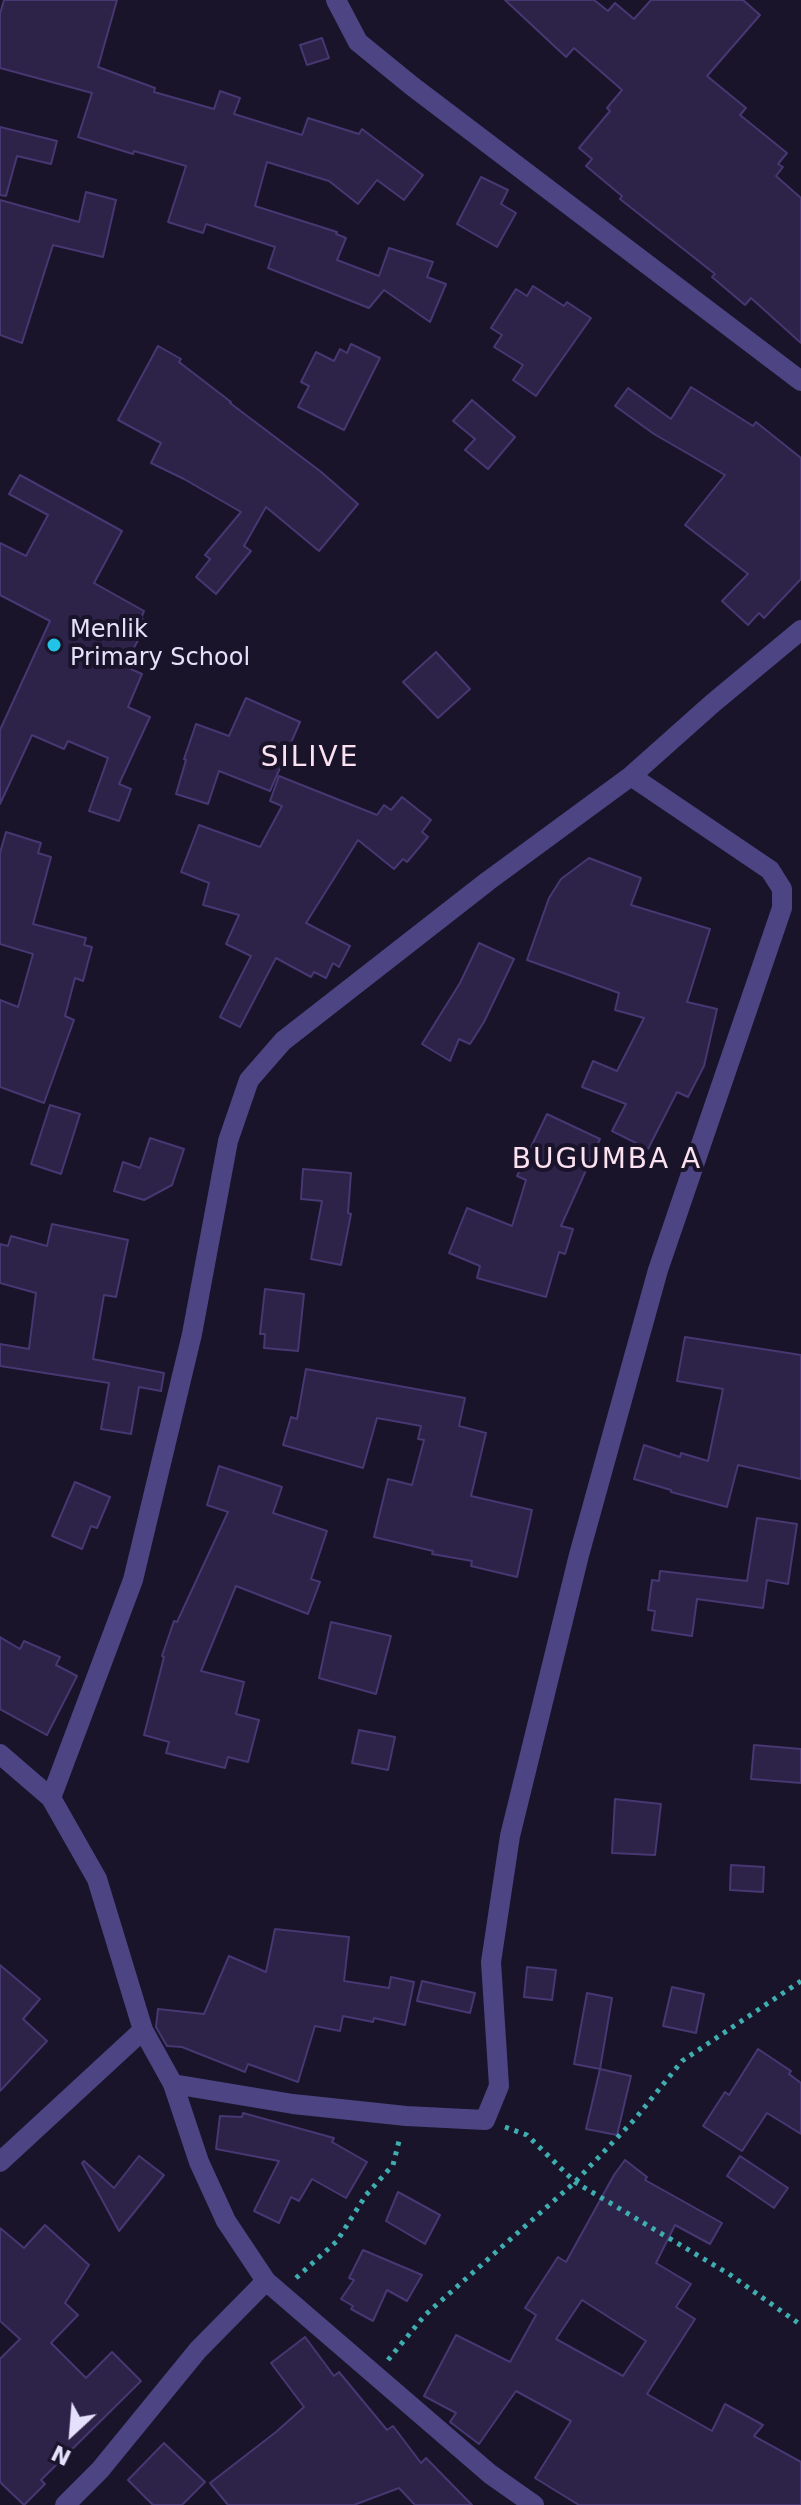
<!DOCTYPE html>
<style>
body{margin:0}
#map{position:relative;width:801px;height:2505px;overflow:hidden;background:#191429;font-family:"DejaVu Sans",sans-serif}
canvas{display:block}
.north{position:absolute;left:32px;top:2393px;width:80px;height:80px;-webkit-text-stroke:6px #191429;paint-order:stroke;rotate:206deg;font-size:22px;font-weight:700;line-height:32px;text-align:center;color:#e5e0fc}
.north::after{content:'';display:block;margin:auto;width:28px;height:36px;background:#e5e0fc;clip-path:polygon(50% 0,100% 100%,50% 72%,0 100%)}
</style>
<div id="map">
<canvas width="801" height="2505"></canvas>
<div class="north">N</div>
</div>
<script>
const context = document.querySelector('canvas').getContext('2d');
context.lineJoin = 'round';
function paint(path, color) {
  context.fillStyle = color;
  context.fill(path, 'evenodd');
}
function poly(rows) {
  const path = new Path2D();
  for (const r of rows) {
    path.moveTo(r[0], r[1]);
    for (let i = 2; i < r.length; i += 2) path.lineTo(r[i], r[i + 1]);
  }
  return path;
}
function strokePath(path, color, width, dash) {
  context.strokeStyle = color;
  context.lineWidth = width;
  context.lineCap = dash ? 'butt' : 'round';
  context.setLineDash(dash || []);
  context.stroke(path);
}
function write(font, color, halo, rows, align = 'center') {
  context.font = font + ' "DejaVu Sans",sans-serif';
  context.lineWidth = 8;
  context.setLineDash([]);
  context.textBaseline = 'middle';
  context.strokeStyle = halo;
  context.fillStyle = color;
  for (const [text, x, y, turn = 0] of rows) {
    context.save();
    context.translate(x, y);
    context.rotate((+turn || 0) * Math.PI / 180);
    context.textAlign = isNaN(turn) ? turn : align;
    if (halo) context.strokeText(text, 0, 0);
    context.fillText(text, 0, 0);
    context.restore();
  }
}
const building = poly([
 [4,0,117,0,98,67,155,88,154,92,214,109,220,91,240,98,234,114,302,135,308,118,359,134,362,129,423,175,404,200,377,180,358,204,329,181,267,162,255,206,337,232,336,234,346,238,337,260,379,276,389,248,433,262,427,277,446,284,430,322,384,290,369,308,268,268,275,247,206,224,203,233,168,222,186,166,134,151,133,154,78,137,92,93,0,68,0,14,4,0],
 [505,0,594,0,608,11,615,3,634,19,651,0,743,0,760,15,707,76,746,108,740,115,787,153,778,164,783,167,776,176,801,198,801,343,751,298,745,305,712,277,715,274,620,199,622,196,586,166,592,159,579,148,610,111,607,108,622,90,574,48,566,57,505,0],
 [322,38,329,58,307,65,300,45,322,38],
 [0,127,57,141,51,164,17,156,6,196,0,195,0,127],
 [481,177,508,190,501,204,516,213,497,247,457,224,481,177],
 [86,192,116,200,103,257,53,245,22,343,0,335,0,200,79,222,86,192],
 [533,286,564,306,567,302,591,318,536,396,513,380,523,365,494,347,502,335,491,328,516,289,527,296,533,286],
 [351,344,380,358,344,430,298,407,309,386,301,382,316,352,334,361,340,349,347,353,351,344],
 [158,346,181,359,179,362,231,402,230,403,320,471,358,504,319,551,266,507,244,546,251,551,216,594,196,577,210,559,205,555,241,512,184,479,151,463,161,443,118,420,158,346],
 [691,387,753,426,756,422,801,458,801,579,764,618,759,613,748,625,722,601,748,574,685,525,725,475,654,434,615,406,628,388,671,419,691,387],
 [472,400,515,437,488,469,465,450,475,439,453,421,472,400],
 [20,475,122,531,94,583,144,611,141,618,148,622,124,666,142,674,128,707,150,717,119,784,131,789,119,821,89,811,108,758,68,741,64,749,32,735,0,804,0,730,50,621,0,595,0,543,26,556,48,515,9,494,20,475],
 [436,652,470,689,438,718,403,682,436,652],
 [246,698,300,722,270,791,219,771,208,804,176,794,186,760,184,759,196,724,229,736,246,698],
 [279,776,377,815,384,805,391,810,402,797,431,820,422,832,428,837,407,862,403,859,394,869,358,840,306,923,350,946,339,967,333,963,326,978,314,972,311,977,276,958,240,1027,220,1017,251,956,226,944,239,915,203,905,209,883,181,872,199,825,260,847,282,806,270,801,279,776],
 [6,832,41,843,38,853,51,857,33,924,86,938,84,945,92,947,83,981,75,978,65,1016,74,1020,44,1103,0,1087,0,1000,18,1007,33,954,0,944,0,853,6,832],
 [589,858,641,878,631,905,710,929,687,1002,717,1009,704,1066,688,1097,677,1092,648,1149,612,1131,626,1104,582,1087,593,1061,617,1071,644,1018,615,1010,619,993,527,960,549,898,561,879,589,858],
 [479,943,514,959,484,1022,470,1044,459,1039,450,1061,422,1044,460,983,479,943],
 [50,1105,80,1114,61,1174,31,1164,50,1105],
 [547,1114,600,1139,561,1226,573,1229,565,1254,559,1252,546,1297,477,1278,480,1266,449,1253,467,1208,512,1226,526,1180,517,1176,547,1114],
 [150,1138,184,1149,172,1185,144,1200,114,1191,123,1162,140,1168,150,1138],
 [303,1169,351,1173,348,1213,351,1214,341,1265,311,1259,322,1201,301,1199,303,1169],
 [52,1224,128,1240,116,1297,104,1295,93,1359,164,1373,161,1391,139,1387,131,1434,101,1429,109,1383,0,1366,0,1344,29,1349,36,1293,0,1283,0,1244,8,1246,11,1236,47,1246,52,1224],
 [265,1289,304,1294,298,1351,264,1348,265,1334,260,1334,265,1289],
 [685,1337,801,1355,801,1479,738,1465,727,1507,671,1492,671,1490,634,1479,644,1445,680,1457,681,1453,708,1461,723,1389,677,1381,685,1337],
 [306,1369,465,1398,459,1426,486,1433,471,1496,532,1510,517,1577,471,1566,472,1561,432,1554,433,1551,374,1537,388,1479,412,1485,424,1440,418,1439,421,1426,377,1418,363,1468,283,1445,291,1417,297,1419,306,1369],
 [219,1466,282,1487,273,1513,327,1531,311,1579,320,1582,308,1614,236,1586,201,1671,244,1682,236,1714,259,1720,248,1762,228,1757,225,1768,166,1753,169,1742,144,1735,164,1657,162,1656,174,1621,177,1622,228,1512,207,1505,219,1466],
 [75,1482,110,1497,97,1528,91,1526,82,1549,52,1536,75,1482],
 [757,1518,797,1524,788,1584,767,1580,763,1608,697,1599,692,1636,652,1630,655,1611,648,1610,652,1580,659,1581,660,1571,747,1581,757,1518],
 [331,1622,391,1636,376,1694,319,1678,331,1622],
 [0,1637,20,1649,24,1641,60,1657,56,1665,77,1676,47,1735,0,1709,0,1637],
 [359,1730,395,1737,388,1770,352,1763,359,1730],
 [754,1745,801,1749,801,1783,751,1779,754,1745],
 [615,1799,661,1804,655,1855,612,1853,615,1799],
 [731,1865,764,1867,763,1892,730,1890,731,1865],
 [275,1929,349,1937,344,1981,389,1988,391,1977,414,1982,405,2025,374,2018,373,2022,343,2016,340,2031,315,2026,298,2082,248,2064,245,2072,182,2047,167,2046,156,2027,158,2009,204,2014,229,1956,266,1972,275,1929],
 [0,1965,40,1999,23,2019,47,2041,0,2091,0,1965],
 [527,1967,556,1970,552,2000,524,1997,527,1967],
 [422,1981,475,1993,470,2013,417,2001,422,1981],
 [672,1987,704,1994,696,2033,663,2026,672,1987],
 [587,1993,612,1998,600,2069,574,2064,587,1993],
 [758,2049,791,2071,789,2074,801,2083,801,2134,767,2113,742,2151,703,2126,725,2092,729,2095,758,2049],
 [600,2069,631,2076,617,2135,586,2129,600,2069],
 [243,2113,334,2138,332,2142,367,2162,346,2198,312,2179,299,2201,291,2197,279,2223,254,2211,279,2161,216,2149,220,2116,242,2117,243,2113],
 [139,2156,164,2175,119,2231,82,2163,84,2161,114,2188,139,2156],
 [740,2156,788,2188,774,2208,727,2176,740,2156],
 [625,2160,647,2177,645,2180,722,2223,710,2244,675,2225,656,2263,691,2284,676,2307,695,2319,647,2394,712,2431,725,2404,763,2425,754,2436,801,2462,801,2505,579,2505,535,2478,571,2421,516,2391,479,2444,450,2422,456,2413,424,2396,456,2335,510,2362,536,2315,525,2308,558,2257,566,2262,614,2175,625,2160],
 [582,2300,646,2341,623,2376,556,2339,582,2300],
 [398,2192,440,2215,425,2244,386,2221,398,2192],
 [45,2225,89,2265,65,2303,78,2315,51,2343,86,2378,112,2352,141,2381,41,2480,45,2484,24,2505,0,2482,0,2359,20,2339,0,2321,0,2228,24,2248,45,2225],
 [363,2250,422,2275,407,2301,387,2290,373,2321,351,2309,353,2306,341,2299,354,2280,349,2278,363,2250],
 [305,2337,334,2376,339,2372,387,2430,393,2426,421,2463,426,2458,472,2505,415,2505,399,2488,354,2505,228,2505,210,2483,276,2432,304,2407,271,2363,305,2337],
 [164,2443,205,2482,182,2505,153,2505,128,2480,164,2443]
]);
const path = poly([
 [505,2127,527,2135,575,2182,729,2274,801,2325],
 [296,2278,337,2241,366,2195,393,2165,400,2137],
 [388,2360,425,2315,575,2182,635,2119,682,2061,801,1981]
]);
const minor = poly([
 [336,0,358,42,412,86,801,381],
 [0,1754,51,1798,97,1879,143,2030,173,2084,199,2162,226,2221,266,2281,490,2474,534,2505],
 [51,1798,133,1580,192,1334,228,1141,249,1080,283,1041,488,881,631,776,713,703,801,630],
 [173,2084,293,2104,406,2116,485,2120,499,2086,491,1962,510,1836,579,1555,658,1270,782,908,782,889,770,870,631,776],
 [0,2162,143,2030],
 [65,2505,100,2470,198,2350,266,2281]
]);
const markers = [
 [54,645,8,"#21c3e6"]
];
const poiNames = [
 ["Menlik",70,631],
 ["Primary School",70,659]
];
const quarterNames = [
 ["SILIVE",310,759],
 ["BUGUMBA A",607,1161]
];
paint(building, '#2d2248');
strokePath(building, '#473772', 2);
strokePath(path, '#3faeb0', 5, [4, 6]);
strokePath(minor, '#4c4483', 20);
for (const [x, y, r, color] of markers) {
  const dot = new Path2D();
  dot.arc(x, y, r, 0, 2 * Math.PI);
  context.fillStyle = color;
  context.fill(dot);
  strokePath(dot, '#191429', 3);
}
write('24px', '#e5e0fc', '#191429', poiNames, 'left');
context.letterSpacing = '2px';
write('28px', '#fce2f0', '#191429', quarterNames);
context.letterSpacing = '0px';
</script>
